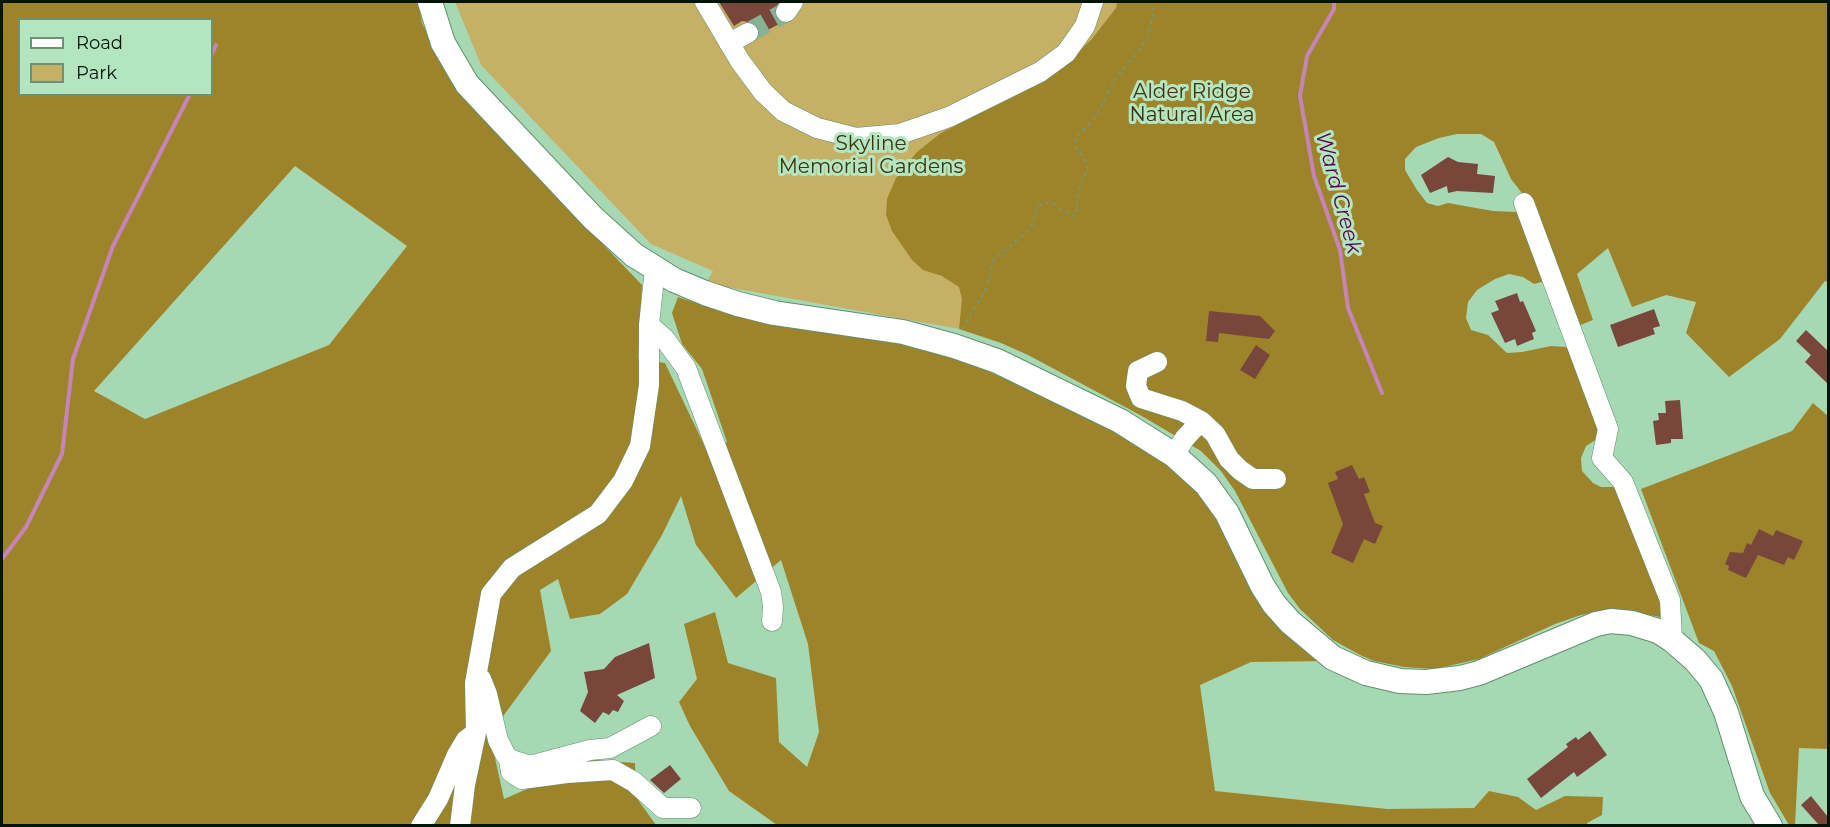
<!DOCTYPE html>
<style>
body{margin:0}
#map{position:relative;width:1830px;height:827px;overflow:hidden;background:#a7d8b4;font-family:Montserrat,sans-serif}
canvas{display:block}
.frame{position:absolute;inset:0;border:3px solid #031409;pointer-events:none}
.legend{position:absolute;left:18px;top:18px;width:195px;height:78px;box-sizing:border-box;background:#b3e5c1;border:2px solid #6d9177;margin:0;padding:8px 10px;list-style:none;font-size:18px;color:#031409}
.legend li{display:flex;align-items:center;gap:12px;height:30px}
.legend b{width:30px;border:2px solid #6d9177}
</style>
<div id="map">
<canvas width="1830" height="827"></canvas>
<div class="frame"></div>
<ul class="legend">
<li><b style="height:8px;background:#fff"></b>Road</li>
<li><b style="height:16px;background:#c6b066"></b>Park</li>
</ul>
</div>
<script>
const context = document.querySelector('canvas').getContext('2d');
context.lineJoin = 'round';
function paint(path, color) {
  context.fillStyle = color;
  context.fill(path, 'evenodd');
}
function poly(rows) {
  const path = new Path2D();
  for (const r of rows) {
    path.moveTo(r[0], r[1]);
    for (let i = 2; i < r.length; i += 2) path.lineTo(r[i], r[i + 1]);
  }
  return path;
}
function strokePath(path, color, width, dash) {
  context.strokeStyle = color;
  context.lineWidth = width;
  context.lineCap = dash ? 'butt' : 'round';
  context.setLineDash(dash || []);
  context.stroke(path);
}
function write(font, color, halo, rows, align = 'center') {
  context.font = font + ' Montserrat,sans-serif';
  context.lineWidth = 6;
  context.setLineDash([]);
  context.textBaseline = 'middle';
  context.strokeStyle = halo;
  context.fillStyle = color;
  for (const [text, x, y, turn = 0] of rows) {
    context.save();
    context.translate(x, y);
    context.rotate((+turn || 0) * Math.PI / 180);
    context.textAlign = isNaN(turn) ? turn : align;
    if (halo) context.strokeText(text, 0, 0);
    context.fillText(text, 0, 0);
    context.restore();
  }
}
const green = poly([
 [455,2,1380,2,978,335,959,329,727,287,708,280,713,271,651,244,481,65]
]);
const forest = poly([
 [2,2,418,2,422,23,447,74,474,110,642,285,638,359,665,363,707,451,727,442,702,369,682,344,672,313,678,297,735,316,852,337,900,342,951,355,1042,395,1170,461,1201,490,1327,661,1251,662,1200,685,1215,791,1387,809,1474,808,1489,791,1518,797,1536,810,1565,796,1603,797,1602,815,1587,823,1588,826,777,825,729,791,690,726,679,702,697,679,684,624,715,612,728,663,776,678,779,742,807,767,819,732,808,644,781,560,736,598,696,545,681,496,662,535,627,594,600,614,570,619,558,579,540,590,551,651,501,719,488,726,504,799,594,760,635,763,636,797,656,825,2,826],
 [20,20,212,20,212,94,20,94],
 [295,166,407,246,329,345,145,419,94,391],
 [1117,2,1828,2,1828,282,1825,281,1780,339,1729,377,1686,333,1696,302,1666,295,1632,307,1608,248,1577,274,1593,320,1578,326,1528,201,1511,179,1494,142,1481,134,1457,134,1439,138,1416,147,1405,159,1405,170,1417,190,1427,203,1438,206,1448,203,1493,211,1517,212,1526,219,1549,280,1534,284,1523,277,1509,274,1495,279,1477,290,1468,302,1466,318,1471,330,1488,335,1507,353,1522,352,1551,346,1565,347,1577,353,1610,437,1597,439,1586,446,1581,458,1582,471,1593,483,1601,487,1613,487,1616,489,1664,612,1660,617,1634,612,1607,610,1581,615,1555,624,1479,659,1435,669,1404,667,1374,661,1360,655,1333,640,1300,609,1288,593,1235,491,1221,471,1201,451,1140,415,1028,355,1001,343,959,329,962,299,959,287,942,276,923,270,912,260,892,231,886,215,887,199,896,178,917,152,941,133,1016,95,1062,67,1091,40,1116,8],
 [1813,403,1828,416,1828,749,1799,748,1795,825,1789,825,1770,793,1732,686,1714,651,1699,643,1641,489,1792,431]
]);
const stream = poly([
 [1334,2,1334,9,1307,56,1300,96,1314,176,1340,250,1348,308,1382,393],
 [212,54,216,45],
 [2,559,26,527,62,454,73,359,113,246,190,94]
]);
const building = poly([
 [719,2,779,2,774,12,775,18,781,23,760,34,759,28,754,23,742,21,734,26],
 [1448,157,1458,162,1478,164,1477,174,1495,176,1493,193,1457,191,1448,193,1447,186,1430,193,1421,175],
 [1517,293,1520,302,1523,301,1536,331,1532,333,1534,339,1517,346,1515,339,1505,343,1491,313,1499,310,1495,301],
 [1654,309,1660,326,1653,328,1655,334,1618,347,1610,325],
 [1209,311,1260,316,1275,331,1269,339,1219,333,1218,342,1206,341],
 [1806,330,1828,351,1828,384,1805,362,1811,355,1796,341],
 [1256,345,1270,355,1255,379,1240,370],
 [1680,400,1683,439,1671,439,1671,443,1656,445,1653,421,1659,420,1658,413,1666,413,1665,401],
 [1352,465,1359,479,1364,477,1370,492,1364,494,1375,523,1383,526,1375,544,1364,539,1353,563,1331,553,1343,524,1328,483,1338,479,1335,472],
 [1759,529,1773,536,1776,530,1803,541,1794,560,1788,557,1784,565,1758,555,1746,578,1728,570,1729,566,1725,564,1730,552,1743,553,1747,543,1751,545],
 [649,643,655,678,617,695,624,701,618,712,613,710,609,715,603,712,595,723,580,711,588,692,584,672,604,669,615,657],
 [1590,731,1607,755,1577,777,1574,772,1541,798,1527,779,1568,747,1566,744,1576,737,1578,740],
 [670,765,681,779,664,793,650,780],
 [1811,796,1828,817,1828,825,1819,825,1801,805]
]);
const minorTunnel = poly([
 [748,33,786,12]
]);
const path = poly([
 [962,329,987,288,993,261,1031,228,1039,205,1050,202,1073,216,1076,215,1078,192,1086,173,1087,167,1086,161,1076,148,1075,138,1097,115,1116,78,1138,52,1148,35,1153,15,1152,2]
]);
const minor = poly([
 [705,2,740,61,763,92,783,111,817,128,856,138,900,134,949,117,1040,72,1066,53,1085,26,1093,2],
 [786,12,793,2],
 [729,43,748,33],
 [1524,203,1608,429,1602,458,1623,482,1670,600,1672,640],
 [649,325,664,338,686,368,771,592,773,607,772,621],
 [1157,362,1138,371,1136,386,1141,398,1182,411,1201,421,1215,434,1229,459,1240,470,1253,479,1276,479],
 [1174,455,1185,438,1201,421],
 [481,679,487,694,498,740,505,754,509,759,530,766,590,750,610,748,651,726],
 [509,759,511,772,522,779,567,773,613,770,634,782,663,808,691,808],
 [421,826,438,799,457,755,466,740,474,734],
 [460,826,465,785,476,733,475,683,491,594,512,568,598,514,623,481,640,446,649,385,649,325,655,268]
]);
const major = poly([
 [430,2,443,43,467,84,593,218,634,255,674,280,705,293,738,304,774,313,903,332,954,346,997,361,1120,421,1174,455,1206,484,1227,513,1262,585,1274,604,1290,622,1333,658,1366,673,1400,681,1426,682,1460,678,1479,673,1596,624,1611,621,1632,623,1658,631,1672,640,1695,660,1711,679,1726,712,1752,796,1770,826]
]);
const parkNames = [
 ["Alder Ridge",1192,92],
 ["Natural Area",1192,115],
 ["Skyline",871,144],
 ["Memorial Gardens",871,167]
];
const waterNames = [
 ["Ward Creek",1338,193,75]
];
paint(green, '#c6b066');
paint(forest, '#9d842a');
strokePath(stream, '#c784bb', 4);
paint(building, '#78463b');
strokePath(minorTunnel, '#86b192', 20, [20, 10]);
strokePath(minor, '#608f6e', 21);
strokePath(major, '#608f6e', 26);
strokePath(path, '#72987c', 2, [3, 4.5]);
strokePath(minor, '#fff', 20);
strokePath(major, '#fff', 24);
write('20px', '#3e330d', '#b3e5c1', parkNames);
write('italic 21px', '#56004e', '#b3e5c1', waterNames);
</script>
